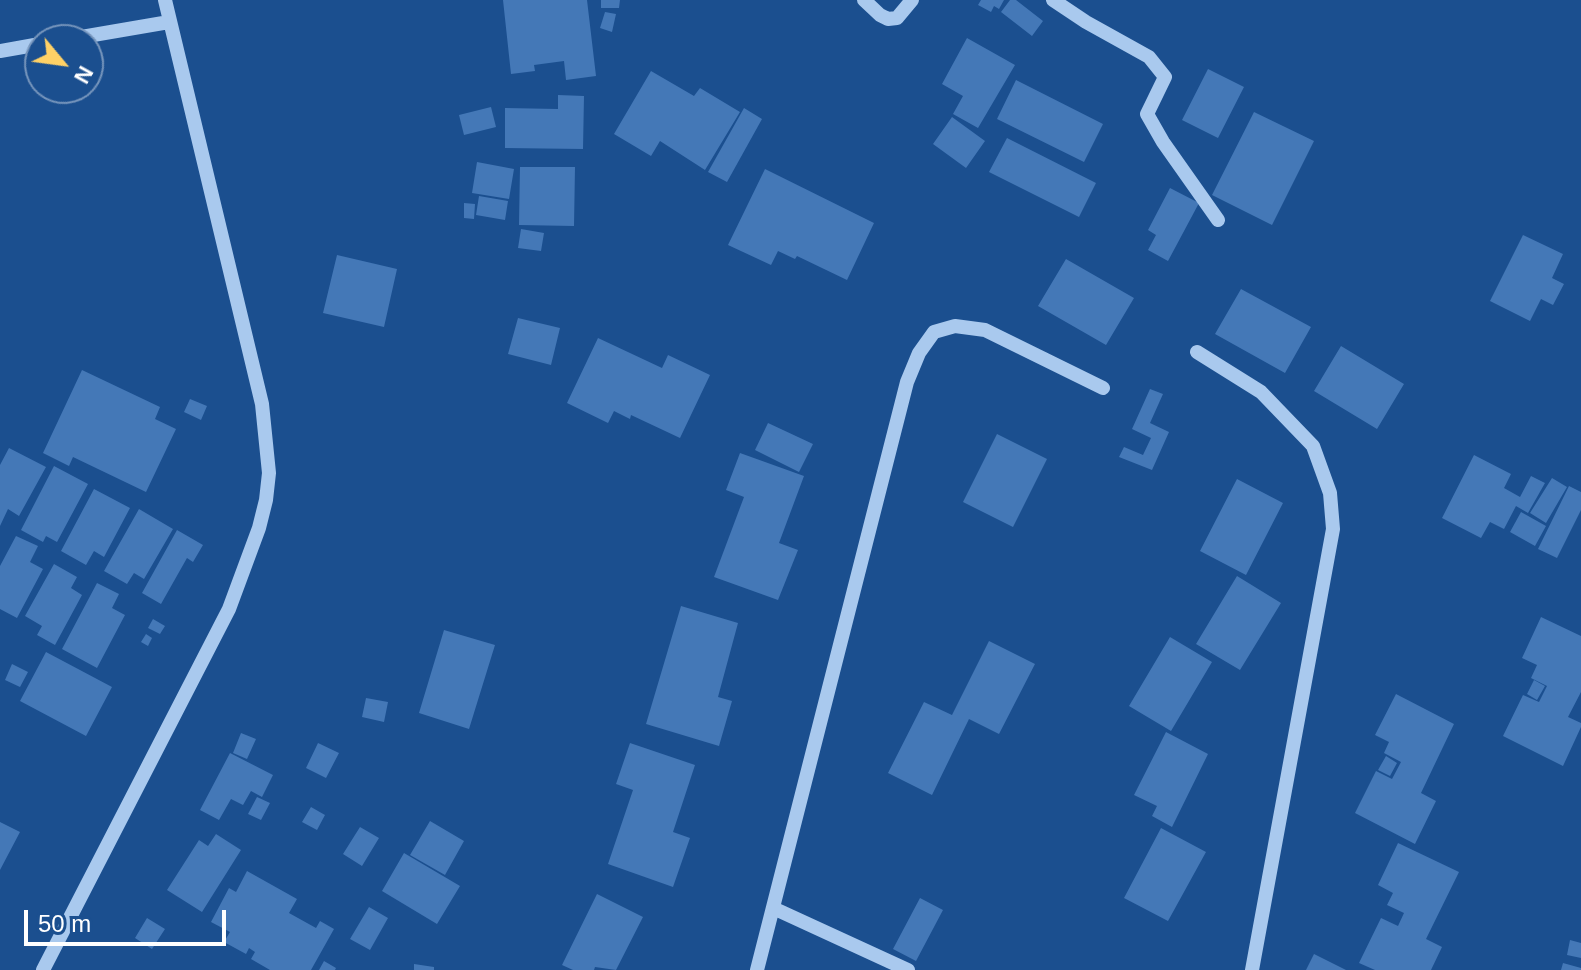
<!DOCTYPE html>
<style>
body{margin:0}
#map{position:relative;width:1581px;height:970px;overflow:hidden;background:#1b4f8f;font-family:Helvetica,sans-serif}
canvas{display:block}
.north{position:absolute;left:24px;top:24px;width:80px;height:80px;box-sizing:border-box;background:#1b4f8f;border:2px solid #7695bc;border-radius:50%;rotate:119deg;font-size:22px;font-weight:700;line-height:32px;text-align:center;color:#fff}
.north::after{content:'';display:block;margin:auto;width:28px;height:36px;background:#ffd166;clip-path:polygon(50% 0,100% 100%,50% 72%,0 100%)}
.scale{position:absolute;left:24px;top:910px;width:202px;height:36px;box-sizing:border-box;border:4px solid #fff;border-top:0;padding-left:10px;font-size:24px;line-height:28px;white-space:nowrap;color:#fff;-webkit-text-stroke:6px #1b4f8f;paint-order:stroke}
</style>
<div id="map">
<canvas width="1581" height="970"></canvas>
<div class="north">N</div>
<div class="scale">50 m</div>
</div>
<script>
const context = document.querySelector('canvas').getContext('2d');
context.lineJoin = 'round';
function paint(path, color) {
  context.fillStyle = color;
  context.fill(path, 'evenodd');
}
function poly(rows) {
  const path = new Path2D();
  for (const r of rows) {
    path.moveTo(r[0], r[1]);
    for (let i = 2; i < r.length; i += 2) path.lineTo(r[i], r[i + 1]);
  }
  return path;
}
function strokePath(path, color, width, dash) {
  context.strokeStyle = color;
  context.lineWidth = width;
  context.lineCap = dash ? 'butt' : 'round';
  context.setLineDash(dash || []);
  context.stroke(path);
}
const building = poly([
 [503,0,587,0,596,76,566,80,564,61,534,65,535,71,511,74],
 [601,0,620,0,619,8,601,8],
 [981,0,1004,0,999,9,994,6,991,12,978,5],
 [1010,0,1016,0,1043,21,1032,36,1001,12],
 [605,12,616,14,612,32,600,28],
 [967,38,1015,65,978,128,953,114,963,96,942,84],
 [1208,69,1244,87,1218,138,1182,120],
 [651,71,694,96,700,88,740,112,705,170,660,141,651,156,614,134],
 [1016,80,1103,124,1084,162,997,119],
 [558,95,584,96,583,149,505,148,505,108,558,109],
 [491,107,496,127,464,135,459,115],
 [744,108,762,119,727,182,708,172],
 [1254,112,1314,141,1272,225,1212,195],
 [952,117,985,141,966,168,933,144],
 [1007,138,1096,183,1079,217,989,172],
 [477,162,514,169,509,199,472,193],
 [520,167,575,167,574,226,519,225],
 [765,169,874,223,847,280,797,256,795,259,778,251,771,265,728,245],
 [1170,188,1199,203,1168,261,1148,250,1156,235,1148,230],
 [479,196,508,201,505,220,476,215],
 [464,203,475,204,474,219,464,218],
 [521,229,544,233,541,251,518,248],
 [1523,235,1563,254,1552,278,1564,284,1553,305,1541,299,1530,321,1490,301],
 [337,255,397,269,384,327,323,313],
 [1066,259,1134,298,1106,345,1038,306],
 [1241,289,1311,327,1285,373,1215,334],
 [518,318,560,328,551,365,508,354],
 [598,338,662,368,668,355,710,375,680,438,631,415,630,419,614,411,608,423,567,403],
 [1341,346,1404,384,1377,429,1314,391],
 [82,370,160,407,155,419,176,429,146,492,73,457,69,466,43,453],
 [1150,389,1163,394,1150,423,1169,432,1152,470,1119,457,1124,447,1143,455,1151,438,1132,429],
 [190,399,207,406,201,420,184,412],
 [768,423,813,444,799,472,755,450],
 [997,434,1047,459,1013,527,963,502],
 [9,448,46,467,19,516,8,509,0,526,0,465],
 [740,453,804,476,779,543,798,550,778,600,714,577,744,497,726,490],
 [1474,455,1511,474,1504,488,1520,497,1531,476,1545,483,1528,513,1516,506,1504,529,1490,522,1481,538,1442,518],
 [54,466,88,484,57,542,46,536,43,542,21,530],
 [1552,478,1567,487,1546,523,1530,513],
 [1237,479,1283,503,1246,575,1200,551],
 [1569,486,1581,492,1581,510,1557,558,1538,549],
 [94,489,130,508,104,557,94,551,86,565,61,551],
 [139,509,173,529,144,579,134,573,127,584,104,571],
 [1521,512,1546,526,1535,546,1510,532],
 [177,530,203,545,193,562,187,558,161,604,142,593],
 [16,536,38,546,30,562,43,569,17,618,0,609,0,566],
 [54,564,77,577,71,588,82,595,55,645,37,635,42,626,25,616],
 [1237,576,1281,603,1240,670,1196,644],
 [97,583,119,594,112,608,125,615,97,668,62,649],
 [681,606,738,623,718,697,732,701,719,746,646,724],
 [1541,617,1581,636,1581,692,1568,717,1581,723,1581,727,1563,766,1503,736,1523,695,1539,702,1547,686,1531,678,1537,665,1522,658],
 [153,619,165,626,160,634,148,628],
 [444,630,495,645,469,729,419,713],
 [146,634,152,638,148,646,141,642],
 [1170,637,1212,662,1171,731,1129,706],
 [989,641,1035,664,999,734,969,719,932,795,888,773,924,702,952,715],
 [46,652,112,687,86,736,20,701],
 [12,664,28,672,20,687,5,680],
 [1534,680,1545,686,1537,700,1527,694],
 [1396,694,1454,724,1421,793,1436,801,1415,844,1355,813,1376,771,1392,779,1401,762,1384,753,1389,742,1375,735],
 [366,698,388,702,384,722,362,717],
 [1166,732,1208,754,1172,827,1152,816,1157,806,1134,795],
 [241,733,256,739,247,759,233,753],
 [318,743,339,753,326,778,306,768],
 [630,743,695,765,673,832,690,838,673,887,608,864,633,790,616,784],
 [230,753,273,775,262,797,251,791,243,805,231,799,219,820,200,810],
 [1386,756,1397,763,1390,776,1378,770],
 [257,797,270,803,261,820,248,814],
 [311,807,325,815,317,830,302,822],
 [430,821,464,841,445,875,410,855],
 [0,822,20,832,0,870],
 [360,827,379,838,362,866,343,854],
 [1161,828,1206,852,1168,921,1124,898],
 [216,834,241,850,202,912,167,890,199,840,208,846],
 [1398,843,1459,872,1426,939,1442,947,1431,970,1375,970,1359,963,1381,918,1398,926,1404,913,1387,905,1393,893,1378,885],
 [404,853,460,886,437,924,382,891],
 [247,871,297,899,289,913,316,928,320,921,334,929,311,970,270,970,251,959,255,952,249,948,246,954,224,942,230,932,211,922,229,888,236,892],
 [597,894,643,917,616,970,595,967,594,970,573,970,562,965],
 [920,898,943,910,916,961,893,949],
 [369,907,388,918,370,950,350,939],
 [147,918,165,929,152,949,135,938],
 [1570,940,1581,943,1581,958,1567,955],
 [1314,954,1346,970,1306,970],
 [324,961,336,968,335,970,319,970],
 [1563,963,1581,968,1581,970,1561,970],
 [414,964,434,967,434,970,414,970]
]);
const minor = poly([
 [864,0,880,15,888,19,897,18,912,0],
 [1053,0,1086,22,1149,57,1165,77,1147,114,1163,142,1218,220],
 [64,40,169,22],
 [0,51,40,44],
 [1197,352,1261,392,1313,446,1330,493,1333,529,1252,970],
 [773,908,908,970],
 [43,970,229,609,259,528,266,500,269,473,262,404,165,0],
 [757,970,907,382,919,353,934,332,955,326,985,330,1103,388]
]);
paint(building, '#4478b7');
strokePath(minor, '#a9c9ee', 14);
</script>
